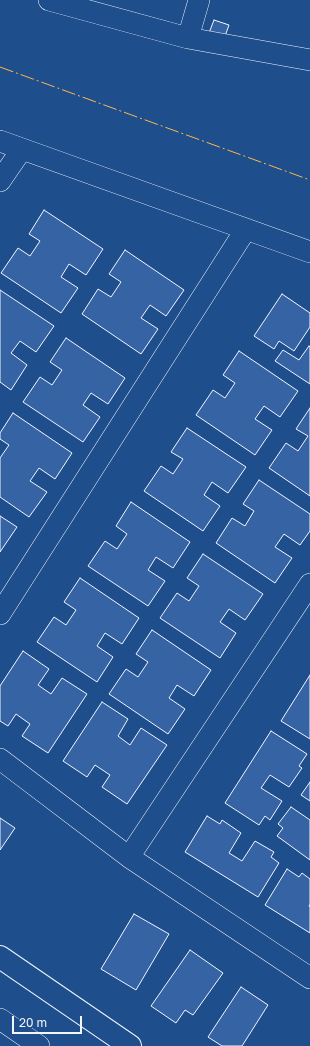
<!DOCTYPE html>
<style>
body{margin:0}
#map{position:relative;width:310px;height:1046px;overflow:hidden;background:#1f4e8c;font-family:"Golos Text",sans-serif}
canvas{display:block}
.scale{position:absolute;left:12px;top:1016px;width:70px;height:18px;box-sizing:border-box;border:2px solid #f2f6ff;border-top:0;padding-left:5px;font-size:12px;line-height:14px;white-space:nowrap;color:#f2f6ff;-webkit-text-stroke:3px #1f4e8c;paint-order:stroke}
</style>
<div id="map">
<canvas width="310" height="1046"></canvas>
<div class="scale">20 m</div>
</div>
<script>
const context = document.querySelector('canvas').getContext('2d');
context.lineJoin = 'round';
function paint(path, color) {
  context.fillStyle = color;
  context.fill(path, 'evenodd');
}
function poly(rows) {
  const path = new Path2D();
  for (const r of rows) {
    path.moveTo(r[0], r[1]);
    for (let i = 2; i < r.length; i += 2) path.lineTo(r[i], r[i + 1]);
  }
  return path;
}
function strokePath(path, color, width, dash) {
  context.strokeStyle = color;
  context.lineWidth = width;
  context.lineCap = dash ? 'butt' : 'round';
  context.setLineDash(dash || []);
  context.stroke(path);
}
const building = poly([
 [214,20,229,25,224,39,209,33,214,20],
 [44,210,103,249,86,275,69,264,61,277,78,288,61,313,1,273,18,248,30,256,40,241,29,234,44,210],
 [125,250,184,290,166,316,150,305,141,318,158,329,141,354,82,314,98,289,111,297,121,282,109,274,125,250],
 [0,290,54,326,36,352,20,341,11,353,27,365,11,390,0,382,0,290],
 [282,294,310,313,310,327,294,351,279,341,274,349,254,336,282,294],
 [66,338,125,378,108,404,91,393,83,405,100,417,83,442,23,402,40,377,52,385,62,370,50,362,66,338],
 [309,346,310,347,310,384,275,361,283,350,299,360,309,346],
 [239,351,298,391,280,417,264,406,255,419,272,430,255,455,196,415,213,390,225,398,235,383,223,375,239,351],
 [310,408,310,496,269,468,286,443,298,451,308,436,296,429,310,408],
 [13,413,72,453,55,479,39,468,30,481,47,492,29,517,0,497,0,458,9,445,0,439,0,433,13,413],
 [187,428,246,467,228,493,212,482,204,495,220,506,203,531,144,491,161,466,173,474,183,459,171,452,187,428],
 [259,480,310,514,310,531,300,545,284,534,275,547,292,558,275,583,216,543,232,518,245,526,254,511,243,504,259,480],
 [131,502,190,542,173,568,156,557,148,570,165,581,148,606,88,566,105,541,117,549,127,534,116,526,131,502],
 [0,516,17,527,0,552,0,516],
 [203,554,263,594,245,620,229,609,220,622,236,633,220,658,160,618,177,593,189,601,199,586,187,578,203,554],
 [80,578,139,618,122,644,105,633,97,646,113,657,97,682,37,642,54,617,66,625,76,610,64,602,80,578],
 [152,630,211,670,194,696,177,685,169,698,185,709,168,734,109,694,126,669,138,677,148,662,136,654,152,630],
 [23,651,49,669,38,685,51,694,62,678,87,694,48,753,22,736,30,724,16,714,8,726,0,721,0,686,23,651],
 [310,675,310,739,281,721,310,675],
 [102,702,128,719,118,736,130,745,141,728,167,745,127,804,102,787,110,775,95,765,87,777,63,761,102,702],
 [271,731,307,754,299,766,302,768,289,787,270,775,261,788,282,801,270,820,265,816,259,825,225,803,271,731],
 [310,782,310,801,301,795,310,782],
 [291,807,310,820,310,860,277,836,283,828,278,824,291,807],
 [207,816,220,824,222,820,241,833,229,853,242,861,255,841,274,852,271,857,279,863,258,897,185,852,207,816],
 [0,818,15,828,0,850,0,818],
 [287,869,299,877,302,873,310,879,310,904,309,906,310,907,310,933,265,905,287,869],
 [134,914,169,934,136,990,101,969,134,914],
 [190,950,223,973,193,1015,185,1010,176,1023,151,1006,190,950],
 [241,987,268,1005,242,1046,222,1046,208,1037,241,987]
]);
const minor = poly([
 [49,0,188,38,310,60],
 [188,38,199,0],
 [0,141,310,252],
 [0,181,22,149],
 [0,614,246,229],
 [0,759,129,857,310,584],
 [129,857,310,978],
 [0,1019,39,1046]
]);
const secondary = poly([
 [0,957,130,1046]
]);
const power = poly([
 [0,67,310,180]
]);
paint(building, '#3563a3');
strokePath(building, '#f2f6ff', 1);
strokePath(minor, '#f2f6ff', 22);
strokePath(secondary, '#f2f6ff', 24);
strokePath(minor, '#1f4e8c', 21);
strokePath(secondary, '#1f4e8c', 22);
strokePath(power, '#ffb74d', 1, [14, 3, 2, 3]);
</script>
